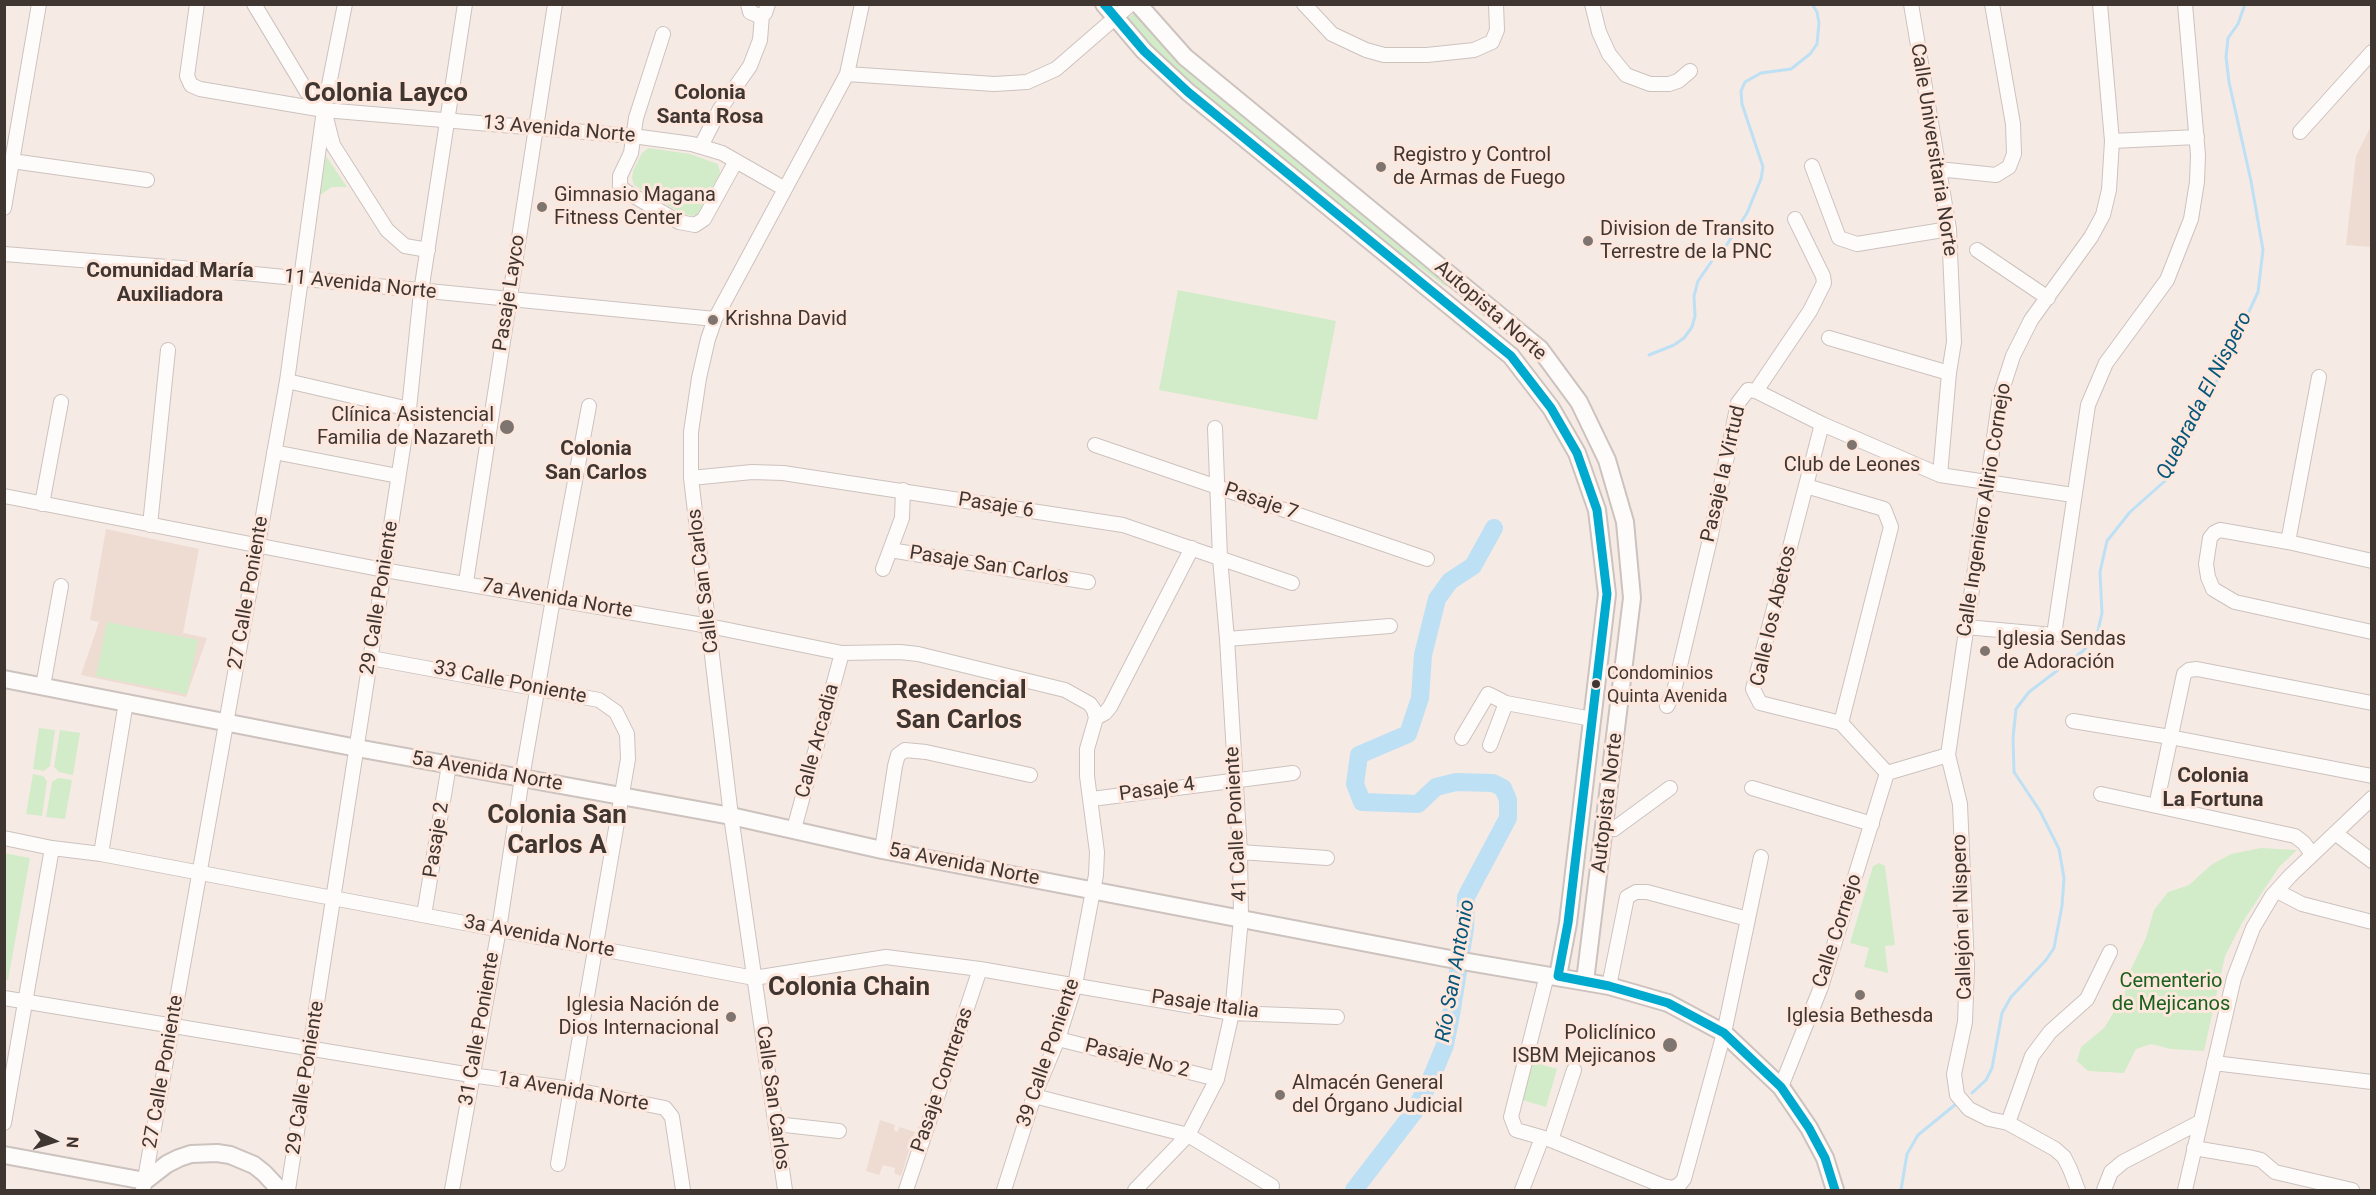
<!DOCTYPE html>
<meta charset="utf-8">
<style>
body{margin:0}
#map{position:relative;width:2376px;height:1195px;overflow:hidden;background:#f6eae4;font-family:Roboto,sans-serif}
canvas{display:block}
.frame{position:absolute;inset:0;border:6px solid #3f3632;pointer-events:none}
.north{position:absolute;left:24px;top:1111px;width:60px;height:60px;-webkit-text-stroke:4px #fee7dc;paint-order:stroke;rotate:94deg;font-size:16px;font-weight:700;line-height:24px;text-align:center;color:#3f3632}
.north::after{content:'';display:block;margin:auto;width:21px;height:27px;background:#3f3632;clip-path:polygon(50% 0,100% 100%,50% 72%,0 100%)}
</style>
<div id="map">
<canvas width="2376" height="1195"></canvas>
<div class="frame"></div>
<div class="north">N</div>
</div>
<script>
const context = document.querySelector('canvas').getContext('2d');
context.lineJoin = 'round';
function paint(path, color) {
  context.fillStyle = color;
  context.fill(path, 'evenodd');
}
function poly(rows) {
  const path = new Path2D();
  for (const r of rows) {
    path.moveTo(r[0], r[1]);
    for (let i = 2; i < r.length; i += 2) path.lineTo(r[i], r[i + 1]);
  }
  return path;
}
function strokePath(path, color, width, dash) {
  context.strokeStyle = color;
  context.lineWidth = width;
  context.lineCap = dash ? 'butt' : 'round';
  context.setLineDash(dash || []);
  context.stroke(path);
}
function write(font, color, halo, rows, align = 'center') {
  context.font = font + ' Roboto,sans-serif';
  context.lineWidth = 6;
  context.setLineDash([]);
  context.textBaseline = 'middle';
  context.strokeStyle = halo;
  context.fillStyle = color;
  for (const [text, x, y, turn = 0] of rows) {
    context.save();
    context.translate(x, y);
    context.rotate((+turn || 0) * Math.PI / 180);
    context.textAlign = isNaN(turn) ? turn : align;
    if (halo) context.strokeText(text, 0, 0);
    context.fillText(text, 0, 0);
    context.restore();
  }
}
const education = poly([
 [2371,126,2371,247,2346,245,2356,156],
 [106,529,199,549,183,633,207,638,186,697,81,675,99,622,90,620],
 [880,1120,895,1125,894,1130,897,1132,900,1127,915,1132,901,1176,894,1173,895,1168,883,1165,879,1175,866,1171]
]);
const green = poly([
 [1134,13,1138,14,1451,286,1445,286,1418,266,1411,265,1173,69,1131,24,1129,17],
 [649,148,690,154,718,164,720,173,698,214,692,216,681,213,634,185,632,178,633,171,642,153],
 [326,156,347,187,332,187,320,195],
 [1178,290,1336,321,1317,420,1159,390],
 [107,622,198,640,187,694,96,676],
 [39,728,55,730,50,766,44,771,33,769],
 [60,730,80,733,73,775,59,772,54,767],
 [33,774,43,776,47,781,42,816,26,814],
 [58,778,72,780,65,819,46,817,52,782],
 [2261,848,2297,850,2279,867,2242,923,2225,956,2204,1051,2171,1049,2151,1044,2136,1049,2124,1073,2088,1071,2077,1061,2081,1047,2104,1028,2124,996,2130,971,2146,938,2154,910,2168,892,2189,885,2211,865,2231,854],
 [4,853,30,858,8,980,4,979],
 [1879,863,1885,866,1895,945,1885,946,1888,973,1864,967,1869,948,1850,943,1873,866],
 [1533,1062,1557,1069,1546,1107,1522,1100]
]);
const stream = poly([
 [1649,355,1674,345,1684,338,1692,327,1695,316,1694,296,1698,281,1714,258,1726,246,1747,213,1761,179,1763,167,1742,104,1741,91,1745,82,1761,73,1791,69,1810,54,1817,44,1819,23,1817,12,1812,4],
 [1972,1093,1986,1080,1992,1068,2002,1013,2011,997,2046,960,2054,948,2062,906,2064,878,2059,849,2040,811,2014,772,2013,738,2016,709,2029,692,2083,651,2097,635,2102,613,2100,572,2107,541,2130,512,2166,480,2195,428,2258,292,2263,250,2251,181,2229,82,2226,57,2228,38,2238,24,2245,4],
 [1901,1190,1907,1154,1918,1135,1956,1104]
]);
const river = poly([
 [1354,1190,1414,1112,1430,1081,1445,1045,1451,1015,1465,928,1466,897,1508,818,1508,800,1503,788,1493,783,1456,782,1436,787,1418,804,1362,802,1355,784,1359,755,1408,734,1420,698,1423,655,1437,599,1450,581,1473,566,1494,528]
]);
const minor = poly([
 [197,4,187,76,191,85,200,89,324,110,633,136,692,144,722,153,785,189],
 [254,4,307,92,324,110,333,145,387,230,405,246,428,250],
 [748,4,750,12,759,16,765,13,768,4],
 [1304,4,1332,34,1366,50,1384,55,1427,55,1474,50,1492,42,1497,30,1496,4],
 [1592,4,1599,32,1609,54,1626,75,1650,84,1669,84,1678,81,1690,71],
 [1911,4,1949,229,1954,342,1949,373,1940,475],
 [663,34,636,118,631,153,620,176,620,186,625,191,679,222,695,225,704,219,736,161],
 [847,74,994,84,1027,82,1056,69,1131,4],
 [2300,132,2372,52],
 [2112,141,2197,137],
 [701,146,720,109,750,66,760,40,762,15],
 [12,161,147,180],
 [1812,166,1839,238,1857,244,1949,229],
 [1938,169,1996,175,2009,167,2014,154,2013,124,1992,4],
 [4,208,39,4],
 [1977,250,2048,298],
 [4,254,244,273,715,319],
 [1829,338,1949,373],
 [287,381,409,409],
 [1756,391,1810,311,1824,283,1823,276,1795,219],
 [1822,424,1753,689,1760,703,1841,723,1887,773],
 [1095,445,1427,559],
 [274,452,398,476],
 [691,478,752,472,783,473,1123,525,1292,583],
 [1806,486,1884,509,1891,527,1841,723],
 [4,496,384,570,709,626,842,653,900,652,918,654,1065,690,1090,704,1094,710,1096,718],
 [42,504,61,402],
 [150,525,168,350],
 [2288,542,2319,377],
 [890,550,1088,582],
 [2372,561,2288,542,2220,530,2214,533,2210,538,2206,564,2208,577,2213,589,2235,602,2372,632],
 [883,569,902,518,903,490],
 [466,582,555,4],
 [1966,627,2054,635,2088,405,2106,363,2167,280,2191,219,2197,182,2198,155,2185,4],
 [1227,639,1390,626],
 [371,658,599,700,616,712,627,734,628,759,558,1164],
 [43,686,61,586],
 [1667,706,1674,691,1710,539,1738,403,1748,390,1756,391,1822,424,1940,475,2073,495],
 [2073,721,2170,737,2372,776],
 [1462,738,1488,694,1506,703,1592,719],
 [1490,745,1506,703],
 [1887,773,1948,755],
 [1752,788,1872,824],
 [2101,794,2295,836,2304,843,2311,853],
 [1092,799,1293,773],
 [2156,806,2184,674,2189,670,2197,669,2372,703],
 [1606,827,1614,829,1670,788],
 [794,829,842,653],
 [2335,833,2372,861],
 [4,838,52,848,101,854,754,978,886,957,980,969,1232,1013,1337,1017],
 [882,850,895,766,898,755,905,750,926,752,1030,775],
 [1240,852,1327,858],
 [101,854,126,702],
 [2277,891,2302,904,2372,922],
 [424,915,449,765],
 [1547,975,1511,1117,1516,1130,1551,1140,1663,1186,1673,1188,1680,1184,1684,1179,1724,1033,1761,857],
 [1609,986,1627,897,1636,892,1647,892,1748,919],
 [4,998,471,1075,571,1089,665,1108,672,1117,683,1190],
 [1058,1039,1217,1079],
 [2214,1063,2372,1082],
 [1781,1087,1821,987,1887,773],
 [1034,1096,1188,1135,1272,1186],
 [4,1123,52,848],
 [2008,1123,2032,1056,2050,1032,2087,999,2110,952],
 [776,1124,839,1131],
 [1551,1140,1574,1070],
 [2194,1148,2253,1158,2261,1160,2275,1172,2352,1190],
 [143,1190,287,381,324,110,345,4],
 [288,1190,409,409,421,292,465,4],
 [452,1190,499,929,522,778,553,599,589,406],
 [785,1190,731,816,691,478,691,432,699,378,708,339,715,319,847,74,862,4],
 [906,1190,980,969],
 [1004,1190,1034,1096,1058,1039,1075,985,1096,875,1097,852,1087,776,1087,749,1096,718,1105,713,1110,707,1192,548],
 [1135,1190,1188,1135,1217,1079,1232,1013,1241,919,1240,852,1227,639,1220,558,1215,428],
 [1522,1190,1542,1138],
 [2078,1190,2070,1169,2064,1157,2055,1149,2008,1123,1989,1119,1969,1109,1957,1095,1954,1074,1965,1022,1967,967,1960,804,1948,755,2000,396,2013,356,2031,320,2091,237,2103,215,2109,190,2112,141,2100,4],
 [2104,1190,2111,1172,2123,1162,2200,1122],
 [2185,1190,2234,978,2253,928,2272,896,2290,876,2372,798]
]);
const major = poly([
 [1104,4,1144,51,1188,92,1511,356,1551,408,1577,453,1597,510,1607,594,1568,923,1558,976],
 [1138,4,1185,57,1540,349,1579,402,1607,460,1625,522,1632,598,1585,981],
 [4,679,357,748,731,816,882,850,1445,958,1609,986,1668,1003,1724,1033,1781,1087,1809,1128,1825,1158,1835,1190],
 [4,1155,145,1181],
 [145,1181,167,1164,179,1158,191,1154,217,1153,230,1155,254,1165,264,1173,280,1190]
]);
const bus1 = poly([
 [1104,4,1144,51,1188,92,1511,356,1551,408,1577,453,1597,510,1607,594,1568,923,1558,976,1609,986,1668,1003,1724,1033,1781,1087,1809,1128,1825,1158,1835,1190]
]);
const markers = [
 [1381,167,6,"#7f7570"],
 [542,207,6,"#7f7570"],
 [1588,241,6,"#7f7570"],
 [713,320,6,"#7f7570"],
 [507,427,8,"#7f7570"],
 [1852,445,6,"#7f7570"],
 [1985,651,6,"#7f7570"],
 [1596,684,5,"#3f3632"],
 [1860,995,6,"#7f7570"],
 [731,1017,6,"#7f7570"],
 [1670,1045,8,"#7f7570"],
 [1280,1095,6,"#7f7570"]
];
const busNames = [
 ["Condominios",1607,674],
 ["Quinta Avenida",1607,697]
];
const streetNames = [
 ["13 Avenida Norte",559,130,5],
 ["Calle Universitaria Norte",1933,150,81],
 ["11 Avenida Norte",360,285,6],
 ["Pasaje Layco",510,293,-81],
 ["Autopista Norte",1490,311,41],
 ["Pasaje la Virtud",1724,474,-77],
 ["Pasaje 7",1261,502,19],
 ["Pasaje 6",996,506,9],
 ["Calle Ingeniero Alirio Cornejo",1985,510,-81],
 ["Pasaje San Carlos",989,566,9],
 ["Calle San Carlos",704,581,-97],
 ["27 Calle Poniente",249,593,-80],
 ["29 Calle Poniente",380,598,-81],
 ["7a Avenida Norte",557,599,10],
 ["Calle los Abetos",1774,616,-77],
 ["33 Calle Poniente",510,683,11],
 ["Calle Arcadia",818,741,-75],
 ["5a Avenida Norte",487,772,10],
 ["Pasaje 4",1157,790,-8],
 ["Autopista Norte",1608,803,-83],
 ["41 Calle Poniente",1237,824,-93],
 ["Pasaje 2",437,840,-81],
 ["5a Avenida Norte",964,865,11],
 ["Callejón el Nispero",1963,917,-92],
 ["Calle Cornejo",1838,931,-72],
 ["3a Avenida Norte",539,937,11],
 ["Pasaje Italia",1205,1005,8],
 ["31 Calle Poniente",480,1029,-80],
 ["39 Calle Poniente",1049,1053,-71],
 ["Pasaje No 2",1137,1059,14],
 ["27 Calle Poniente",164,1072,-80],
 ["29 Calle Poniente",306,1078,-81],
 ["Pasaje Contreras",943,1080,-71],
 ["1a Avenida Norte",573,1092,10],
 ["Calle San Carlos",772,1098,82]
];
const poiNames = [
 ["Registro y Control",1393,156],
 ["de Armas de Fuego",1393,179],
 ["Gimnasio Magana",554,196],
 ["Fitness Center",554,219],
 ["Division de Transito",1600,230],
 ["Terrestre de la PNC",1600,253],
 ["Krishna David",725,320],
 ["Clínica Asistencial",494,416,"right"],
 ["Familia de Nazareth",494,439,"right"],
 ["Club de Leones",1852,466,"center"],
 ["Iglesia Sendas",1997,640],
 ["de Adoración",1997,663],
 ["Iglesia Nación de",719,1006,"right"],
 ["Dios Internacional",719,1029,"right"],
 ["Iglesia Bethesda",1860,1017,"center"],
 ["Policlínico",1656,1034,"right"],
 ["ISBM Mejicanos",1656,1057,"right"],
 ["Almacén General",1292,1084],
 ["del Órgano Judicial",1292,1107]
];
const parkNames = [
 ["Cementerio",2171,982],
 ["de Mejicanos",2171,1005]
];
const neighbourhoodNames = [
 ["Colonia",710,94],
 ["Santa Rosa",710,118],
 ["Comunidad María",170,272],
 ["Auxiliadora",170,296],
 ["Colonia",596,450],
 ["San Carlos",596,474],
 ["Colonia",2213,777],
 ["La Fortuna",2213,801]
];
const waterNames = [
 ["Quebrada El Nispero",2205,396,-63],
 ["Río San Antonio",1456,971,-80]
];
const districtNames = [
 ["Colonia Layco",386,94],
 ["Residencial",959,691],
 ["San Carlos",959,721],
 ["Colonia San",557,816],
 ["Carlos A",557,846],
 ["Colonia Chain",849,988]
];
paint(education, '#eedcd3');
paint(green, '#d2ecc9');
strokePath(stream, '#bde0f5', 3);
strokePath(river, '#bde0f5', 18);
strokePath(minor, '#ccc2be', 16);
strokePath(major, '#ccc2be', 20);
strokePath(minor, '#fefcfb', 14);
strokePath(major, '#fefcfb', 16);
strokePath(bus1, '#00a9ce', 9);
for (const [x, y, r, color] of markers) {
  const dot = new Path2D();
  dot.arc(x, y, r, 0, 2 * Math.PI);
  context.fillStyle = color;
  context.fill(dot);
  strokePath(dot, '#fee7dc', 2);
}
write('18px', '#3f3632', '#fee7dc', busNames, 'left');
write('20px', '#3f3632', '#fee7dc', streetNames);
write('20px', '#3f3632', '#fee7dc', poiNames, 'left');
write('20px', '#1a611f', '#fee7dc', parkNames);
write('bold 21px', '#3f3632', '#fee7dc', neighbourhoodNames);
write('italic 21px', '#05587c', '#fee7dc', waterNames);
write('bold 26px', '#3f3632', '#fee7dc', districtNames);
</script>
